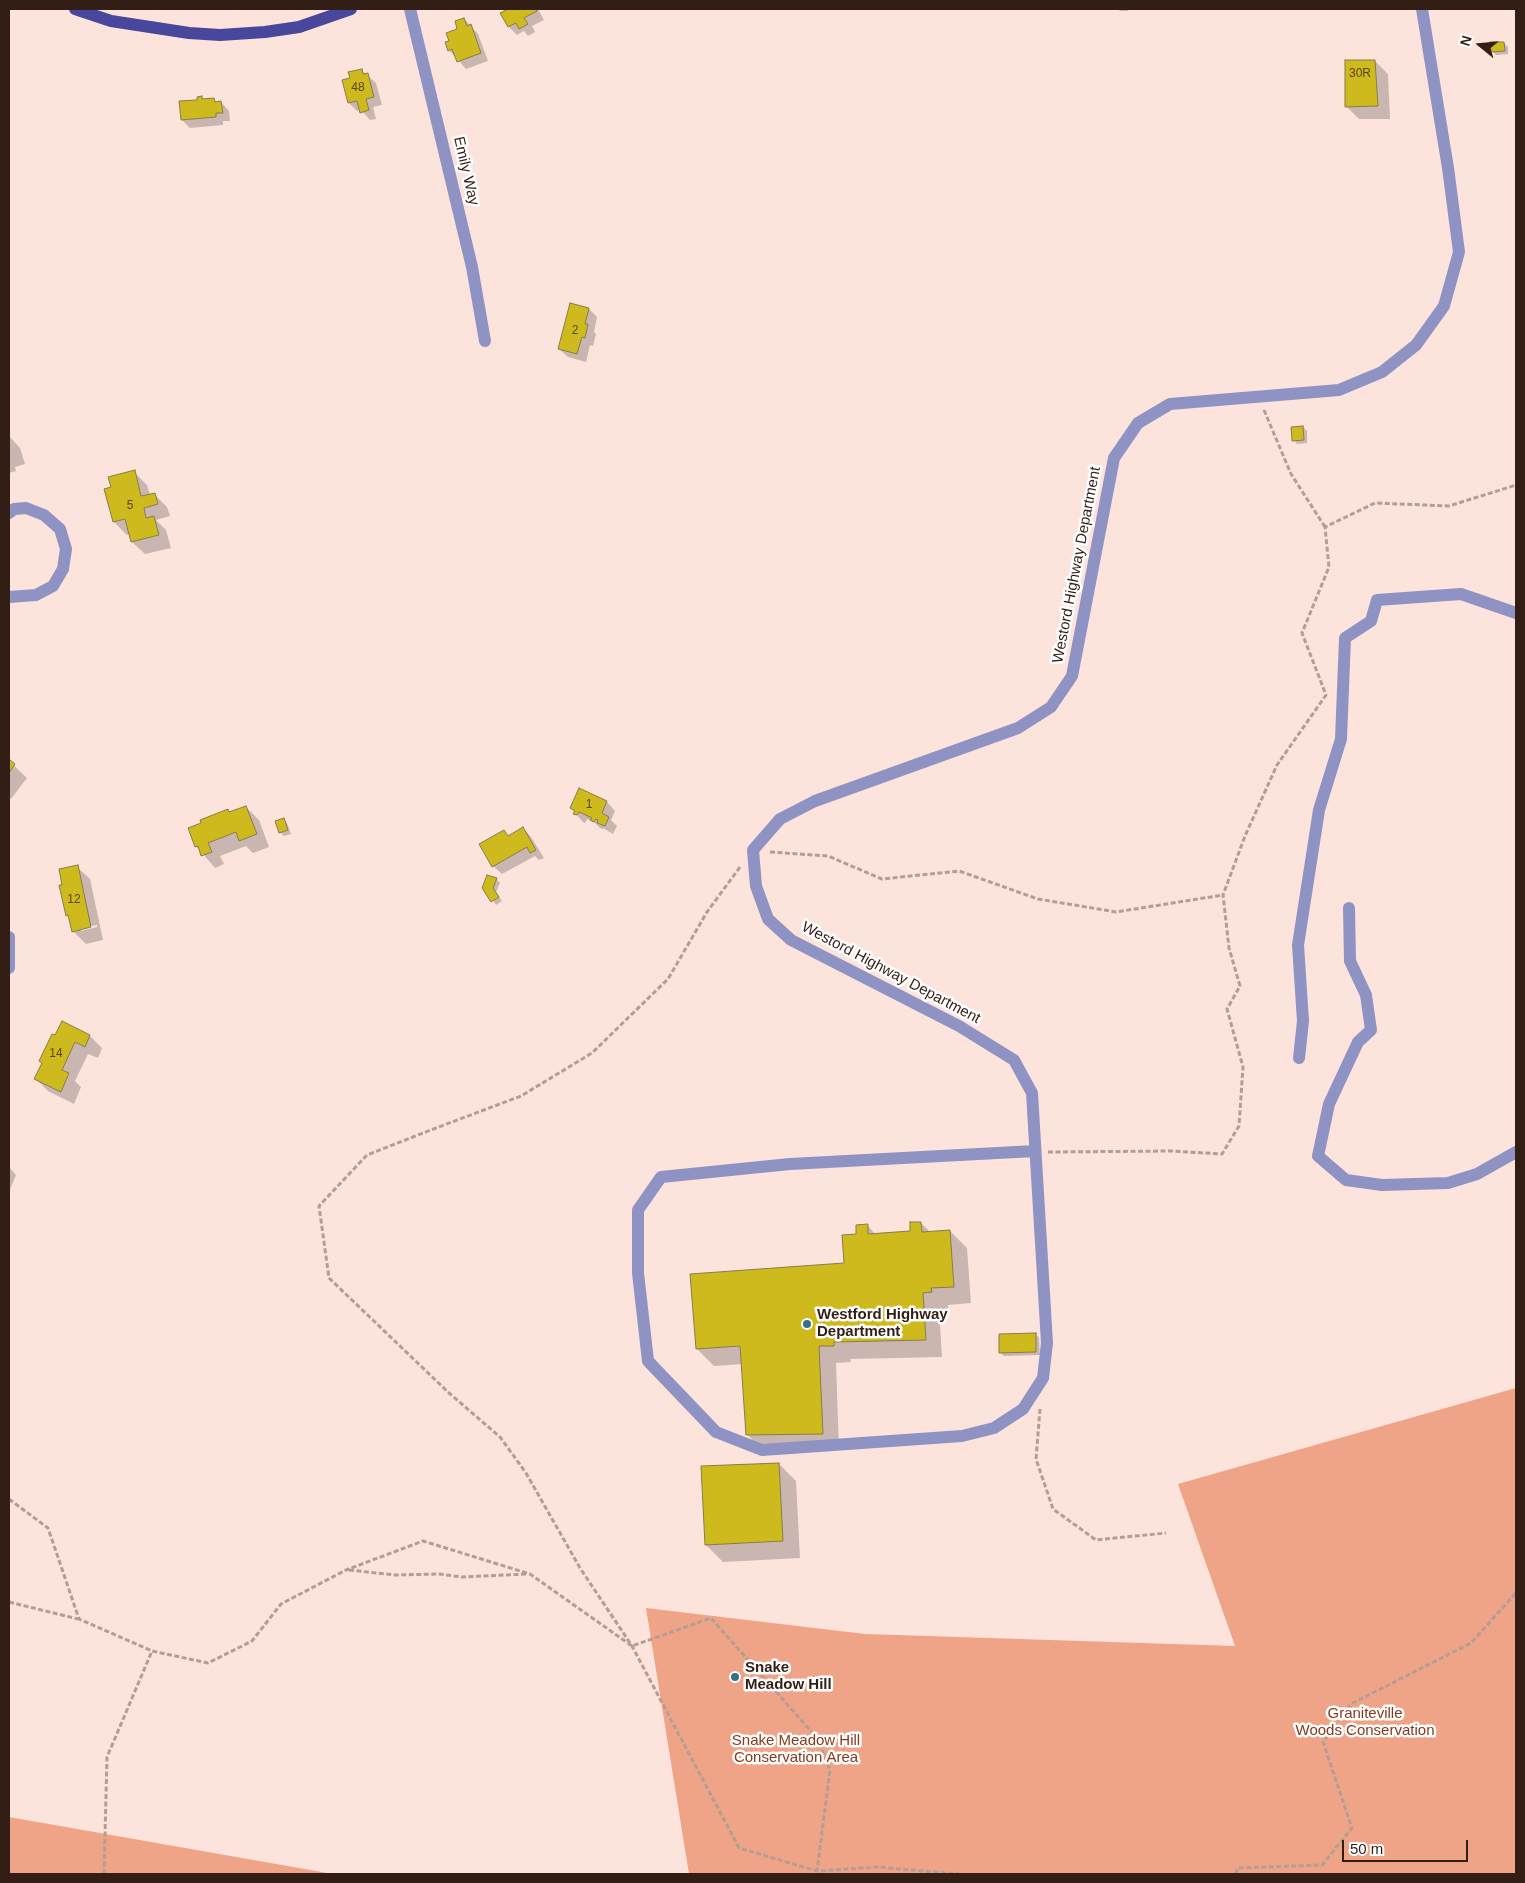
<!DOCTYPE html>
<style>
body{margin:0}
#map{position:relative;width:1525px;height:1883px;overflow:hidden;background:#fce4dc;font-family:Helvetica,sans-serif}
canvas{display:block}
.frame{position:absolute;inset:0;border:10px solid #331e16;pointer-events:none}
.north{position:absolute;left:1455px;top:20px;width:50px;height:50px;-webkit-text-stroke:4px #fff;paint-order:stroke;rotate:287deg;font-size:14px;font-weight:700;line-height:20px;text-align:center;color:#331e16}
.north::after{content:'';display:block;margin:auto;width:18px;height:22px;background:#331e16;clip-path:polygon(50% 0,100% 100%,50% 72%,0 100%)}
.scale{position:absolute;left:1342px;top:1840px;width:126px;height:22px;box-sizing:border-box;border:2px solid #331e16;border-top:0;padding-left:6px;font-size:15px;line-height:18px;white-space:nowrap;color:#331e16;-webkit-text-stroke:4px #fff;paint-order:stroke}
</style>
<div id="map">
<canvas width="1525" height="1883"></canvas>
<div class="frame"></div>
<div class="north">N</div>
<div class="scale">50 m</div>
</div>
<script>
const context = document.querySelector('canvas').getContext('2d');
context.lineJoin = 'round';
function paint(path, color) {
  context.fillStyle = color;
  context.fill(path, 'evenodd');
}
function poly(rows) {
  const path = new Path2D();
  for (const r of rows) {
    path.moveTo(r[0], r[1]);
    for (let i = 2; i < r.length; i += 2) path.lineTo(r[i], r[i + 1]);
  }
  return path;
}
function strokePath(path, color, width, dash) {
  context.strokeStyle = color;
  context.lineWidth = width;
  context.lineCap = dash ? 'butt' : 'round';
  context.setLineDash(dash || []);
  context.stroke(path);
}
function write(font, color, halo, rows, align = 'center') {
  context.font = font + ' Helvetica,sans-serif';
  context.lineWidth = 5;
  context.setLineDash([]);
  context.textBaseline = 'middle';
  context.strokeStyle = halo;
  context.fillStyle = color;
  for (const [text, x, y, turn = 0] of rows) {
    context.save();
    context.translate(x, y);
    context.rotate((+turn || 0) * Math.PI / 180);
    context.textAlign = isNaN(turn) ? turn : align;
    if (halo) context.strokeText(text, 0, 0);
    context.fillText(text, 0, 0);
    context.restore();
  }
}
const green = poly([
 [1516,1388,1516,1874,689,1874,646,1608,865,1634,1235,1646,1178,1484],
 [9,1817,333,1874,9,1874]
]);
const shadow = poly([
 [510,9,538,9,544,20,532,26,535,32,528,36,524,31,517,35,509,27,502,13],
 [1118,9,1128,9,1128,11,1120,11],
 [464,19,478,34,488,61,466,69,449,50],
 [1504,43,1508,47,1508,54,1496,55,1492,51],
 [1375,61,1388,74,1390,119,1359,119,1346,106],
 [361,70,376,83,382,105,373,107,376,119,370,120,361,110,357,111,349,103,351,79],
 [202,98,204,100,214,99,217,103,221,102,229,111,230,121,223,121,223,125,190,128,182,120],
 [570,305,589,309,597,317,594,332,596,334,593,346,590,345,586,362,568,357,559,349],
 [1303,427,1307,431,1307,443,1297,444,1294,440],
 [9,436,20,448,25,464,15,467,16,471,9,473],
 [134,472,147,485,150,495,154,494,167,507,170,516,156,520,166,530,171,548,145,554,132,542,130,534,127,535,114,522,106,490,112,488],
 [9,761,27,778,11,799,9,797],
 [580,790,607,802,615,811,611,820,617,826,613,834,603,828,603,829,600,828,595,823,587,819,585,823,583,822,575,813,571,808],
 [246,807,259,820,269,847,253,853,246,846,220,856,224,864,215,868,196,846,230,813],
 [283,819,287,823,291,834,284,836,280,832],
 [523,828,531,837,544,858,539,860,535,856,502,874,493,866,481,844,504,832,509,836],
 [77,867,90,879,103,940,86,944,73,931,71,919,67,915,63,886],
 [97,925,97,927,81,931,81,928],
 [496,879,500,883,496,892,502,901,496,905,484,888],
 [53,1036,90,1036,102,1048,98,1058,88,1054,75,1081,81,1087,74,1104,48,1091,36,1079],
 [9,1167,16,1175,9,1192],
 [921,1223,930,1232,950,1231,967,1248,971,1303,948,1305,948,1309,939,1310,942,1357,850,1359,851,1362,836,1363,839,1450,764,1452,747,1434,743,1364,714,1366,697,1349,845,1265,858,1236,867,1225,876,1235,912,1232],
 [1036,1334,1039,1338,1040,1355,1004,1356,1000,1352],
 [779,1464,796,1481,800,1558,723,1562,706,1545]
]);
const building = poly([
 [508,9,535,9,537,11,524,18,528,24,519,29,516,23,508,27,500,13,508,9],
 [464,18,467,26,471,24,481,53,457,62,452,49,448,51,445,42,449,41,446,33,457,29,455,21,464,18],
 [1490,42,1504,42,1505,51,1491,52,1490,42],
 [1345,60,1375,60,1378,106,1345,107,1345,60],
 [362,69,363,74,368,73,374,97,366,99,369,110,360,113,357,101,348,103,342,80,350,78,348,72,362,69],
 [202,96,202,99,214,98,215,102,221,101,223,113,216,113,216,117,181,120,179,101,197,100,197,97,202,96],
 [570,303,589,308,585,324,588,324,585,338,582,337,577,354,558,349,570,303],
 [1303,426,1304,440,1292,441,1291,427,1303,426],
 [135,470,141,496,155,493,158,504,144,508,146,518,154,516,159,535,131,542,125,519,113,522,104,489,111,487,108,477,135,470],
 [9,759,15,764,9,773,9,759],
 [579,788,607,801,602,813,609,817,605,826,597,823,598,820,596,819,594,822,590,820,592,818,579,812,577,815,573,814,575,811,570,808,579,788],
 [246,806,257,834,239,841,236,832,208,843,212,852,201,856,198,846,195,847,188,828,201,823,200,820,228,809,229,812,246,806],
 [284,818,288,830,279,833,275,821,284,818],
 [523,827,536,850,530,853,527,847,492,867,479,844,504,830,508,836,523,827],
 [78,865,91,927,72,932,68,915,66,916,59,885,62,885,59,869,78,865],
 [487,875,497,878,493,888,499,897,491,902,482,888,487,875],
 [62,1021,90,1035,85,1047,75,1042,62,1070,69,1073,61,1092,34,1079,42,1063,39,1061,52,1034,55,1035,62,1021],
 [910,1222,921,1222,922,1232,950,1230,954,1287,931,1288,932,1292,923,1293,926,1340,834,1342,834,1346,819,1346,823,1434,746,1435,740,1346,696,1349,690,1274,844,1263,842,1235,856,1234,856,1225,868,1224,868,1234,910,1231,910,1222],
 [1036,1333,1036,1352,999,1353,999,1334,1036,1333],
 [779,1463,783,1541,705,1545,701,1466,779,1463]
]);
const path = poly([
 [1264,410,1291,474,1325,527],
 [770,852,828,856,882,879,959,871,1038,899,1116,912,1223,895],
 [740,867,707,912,668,979,592,1053,521,1096,436,1128,367,1155,319,1206,329,1278,449,1393,500,1437,526,1473,580,1568,632,1646,739,1848,817,1871,877,1867,958,1874],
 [1048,1152,1171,1151,1222,1154,1239,1126,1243,1067,1227,1009,1240,986,1229,948,1223,895,1245,836,1277,765,1326,695,1302,633,1329,567,1325,527,1375,503,1449,506,1516,485],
 [1040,1409,1036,1459,1053,1509,1096,1540,1166,1533],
 [9,1499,48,1528,79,1619,152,1651],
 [349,1570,395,1575,439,1574,462,1577,527,1574],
 [9,1602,78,1619],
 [104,1874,107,1757,152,1651,208,1663,252,1641,281,1604,346,1570,423,1541,530,1574,632,1646,711,1618,817,1738,830,1770,817,1871],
 [1235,1874,1238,1868,1322,1865,1352,1828,1323,1742,1351,1704,1471,1643,1516,1593]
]);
const minor = poly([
 [410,9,472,267,485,341],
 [9,513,14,509,26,508,44,515,60,529,66,549,63,569,53,586,36,595,9,597],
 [1349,908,1350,961,1366,995,1371,1030,1358,1042,1329,1104,1318,1156,1346,1180,1382,1185,1448,1183,1477,1174,1516,1152],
 [9,937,9,968],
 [1299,1058,1303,1021,1298,945,1319,810,1341,739,1345,638,1371,621,1377,600,1461,594,1516,613],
 [1035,1151,790,1164,661,1177,638,1210,638,1273,648,1361,716,1432,762,1450,962,1436,994,1428,1023,1409,1043,1378,1047,1343,1032,1093,1014,1060,959,1026,791,940,768,919,756,886,753,850,780,819,815,801,1018,728,1051,707,1072,676,1114,458,1138,423,1170,404,1339,390,1382,372,1416,345,1444,306,1459,252,1448,168,1422,9]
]);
const major = poly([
 [75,9,111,21,189,33,220,35,265,32,299,27,351,9]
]);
const markers = [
 [807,1324,5,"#317285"],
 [735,1677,5,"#317285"]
];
const numberNames = [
 ["30R",1360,74],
 ["48",358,88],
 ["2",575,331],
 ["5",130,506],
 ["1",589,805],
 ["12",74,900],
 ["14",56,1054]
];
const streetNames = [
 ["Emily Way",466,171,77],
 ["Westord Highway Department",1077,565,-79],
 ["Westord Highway Department",891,973,28]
];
const poiNames = [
 ["Westford Highway",817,1315],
 ["Department",817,1332],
 ["Snake",745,1668],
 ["Meadow Hill",745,1685]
];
const parkNames = [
 ["Graniteville",1365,1714],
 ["Woods Conservation",1365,1731],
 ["Snake Meadow Hill",796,1741],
 ["Conservation Area",796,1758]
];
paint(green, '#efa387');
paint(shadow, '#0003');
paint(building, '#ceba1d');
strokePath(building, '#857d4a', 1);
strokePath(path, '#b49d95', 3, [5, 2.5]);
strokePath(minor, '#8f93c3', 12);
strokePath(major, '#49479b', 12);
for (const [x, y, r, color] of markers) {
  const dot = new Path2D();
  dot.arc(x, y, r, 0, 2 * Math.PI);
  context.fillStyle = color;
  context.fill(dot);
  strokePath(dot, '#fff', 2);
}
write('12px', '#5a4518', null, numberNames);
write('15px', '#331e16', '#fff', streetNames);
write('bold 15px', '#331e16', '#fff', poiNames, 'left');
write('15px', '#863a1c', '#fff', parkNames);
</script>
